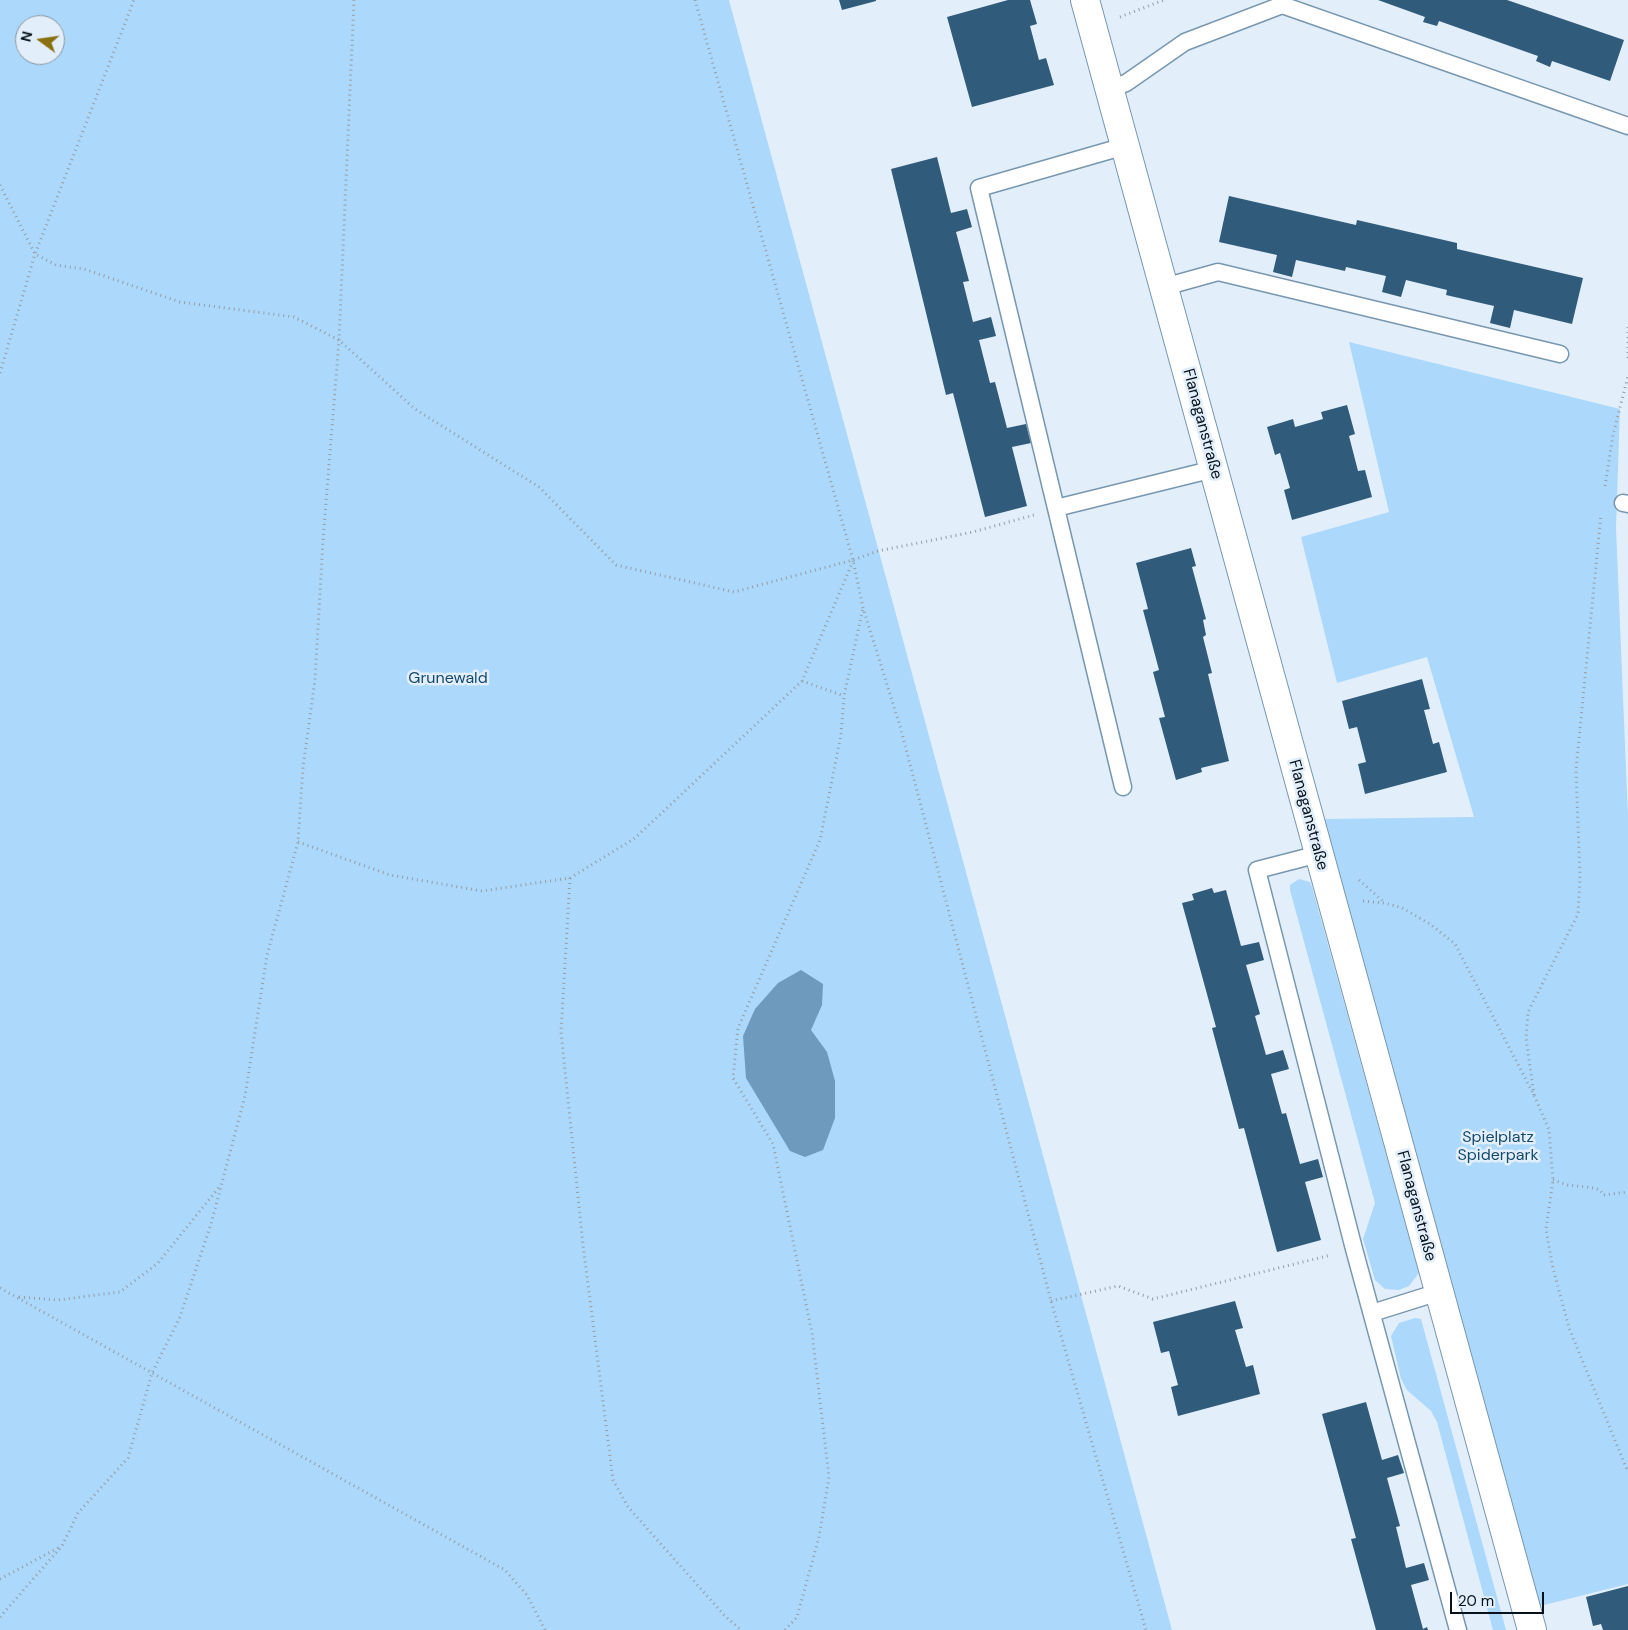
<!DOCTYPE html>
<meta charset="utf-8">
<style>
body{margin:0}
#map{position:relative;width:1628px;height:1630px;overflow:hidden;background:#e2effa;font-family:"DM Sans",sans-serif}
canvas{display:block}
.north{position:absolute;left:15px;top:15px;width:50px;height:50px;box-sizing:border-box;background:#e2effa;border:1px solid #8a97a1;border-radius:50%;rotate:284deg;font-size:14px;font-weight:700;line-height:20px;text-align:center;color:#07121b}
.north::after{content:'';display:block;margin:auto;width:18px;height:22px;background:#897010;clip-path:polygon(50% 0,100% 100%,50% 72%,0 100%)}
.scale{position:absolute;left:1450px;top:1592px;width:94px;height:22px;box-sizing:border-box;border:2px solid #07121b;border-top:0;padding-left:6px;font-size:15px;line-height:18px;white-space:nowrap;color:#07121b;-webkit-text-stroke:4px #e2effa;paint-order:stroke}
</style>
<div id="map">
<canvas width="1628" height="1630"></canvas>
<div class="north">N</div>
<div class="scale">20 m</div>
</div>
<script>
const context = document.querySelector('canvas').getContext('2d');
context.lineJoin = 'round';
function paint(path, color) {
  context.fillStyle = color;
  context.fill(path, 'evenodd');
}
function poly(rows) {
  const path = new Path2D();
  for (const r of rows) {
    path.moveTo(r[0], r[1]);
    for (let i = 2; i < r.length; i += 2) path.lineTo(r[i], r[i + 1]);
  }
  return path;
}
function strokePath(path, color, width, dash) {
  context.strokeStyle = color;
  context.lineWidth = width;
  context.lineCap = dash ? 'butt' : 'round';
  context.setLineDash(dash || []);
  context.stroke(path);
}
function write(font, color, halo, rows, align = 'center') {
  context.font = font + ' "DM Sans",sans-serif';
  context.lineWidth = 5;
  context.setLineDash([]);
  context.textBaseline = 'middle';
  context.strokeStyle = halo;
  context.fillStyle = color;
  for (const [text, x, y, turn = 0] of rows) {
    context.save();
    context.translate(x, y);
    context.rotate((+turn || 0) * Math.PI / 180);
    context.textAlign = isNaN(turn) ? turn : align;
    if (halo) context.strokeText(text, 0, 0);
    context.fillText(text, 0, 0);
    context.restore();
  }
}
const green = poly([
 [0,0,729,0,1172,1630,0,1630],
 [25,25,55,25,55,55,25,55],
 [1349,342,1620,409,1616,528,1628,817,1628,1584,1540,1606,1324,819,1474,817,1427,657,1337,683,1301,537,1389,512],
 [1299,879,1310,882,1312,887,1419,1273,1409,1286,1399,1290,1385,1289,1375,1280,1363,1239,1375,1203,1290,890,1290,885],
 [1415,1318,1421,1319,1506,1630,1493,1630,1437,1422,1431,1411,1407,1390,1401,1379,1391,1336,1399,1323]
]);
const water = poly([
 [801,970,823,984,822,1005,811,1030,827,1052,835,1081,835,1118,823,1150,805,1157,790,1151,746,1078,743,1036,755,1009,778,983]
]);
const building = poly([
 [839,0,876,0,876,1,842,10],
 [1008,0,1030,0,1037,24,1030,26,1039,60,1046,58,1054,85,972,107,947,17],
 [1378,0,1507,0,1624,40,1610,81,1552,61,1550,67,1536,61,1538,56,1439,21,1437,26,1423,22,1425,17],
 [937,157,951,213,967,209,972,227,956,232,969,281,963,282,973,322,991,317,996,336,979,340,990,383,995,382,1007,428,1026,424,1031,443,1012,447,1027,506,985,517,953,393,946,395,891,169],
 [1229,196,1356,225,1357,220,1457,243,1457,249,1583,278,1572,324,1514,310,1510,328,1490,323,1494,306,1446,295,1447,290,1406,280,1401,297,1382,292,1386,276,1346,267,1345,271,1296,260,1292,277,1273,272,1277,255,1219,242],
 [1347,405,1355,434,1349,436,1358,471,1365,470,1372,497,1292,520,1284,490,1290,488,1280,453,1275,455,1267,427,1293,419,1295,427,1323,419,1321,412],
 [1191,548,1196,566,1192,567,1206,619,1203,620,1206,635,1203,637,1212,673,1208,674,1229,761,1201,768,1202,772,1176,780,1159,718,1165,717,1153,672,1159,670,1143,610,1148,609,1136,563],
 [1422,679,1430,709,1424,710,1433,744,1439,742,1447,772,1365,794,1358,764,1366,762,1357,727,1349,729,1342,701],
 [1212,888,1214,893,1226,890,1241,946,1259,942,1264,960,1246,965,1260,1014,1255,1016,1266,1055,1283,1050,1289,1069,1271,1074,1282,1114,1286,1113,1300,1164,1318,1159,1323,1177,1305,1182,1321,1240,1277,1252,1244,1128,1239,1129,1212,1028,1216,1027,1182,903,1194,900,1192,894],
 [1235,1301,1243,1328,1235,1330,1246,1367,1253,1365,1260,1394,1178,1416,1171,1387,1178,1385,1169,1351,1161,1353,1153,1322],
 [1366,1402,1382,1460,1398,1455,1404,1473,1387,1478,1400,1526,1396,1527,1406,1568,1424,1563,1429,1580,1411,1585,1423,1629,1427,1627,1428,1630,1376,1630,1351,1539,1356,1538,1322,1414],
 [1628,1586,1628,1630,1603,1630,1601,1624,1593,1626,1586,1597]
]);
const path = poly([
 [695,0,853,560,863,608,900,726,1051,1301,1146,1630],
 [1120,17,1164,0],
 [0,185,35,254,56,265,84,269,180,302,294,317,339,340,415,409,539,487,616,565,734,592,853,560,878,551,973,532,1034,515],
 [1628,327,1628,361],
 [0,373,35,254,134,0],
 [1605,486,1613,435,1628,376],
 [802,681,844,696],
 [298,842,390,875,482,891,570,878,635,838,802,681,853,561],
 [570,878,561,1032,583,1245,613,1480,628,1507,725,1616,741,1630],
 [1359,880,1384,902],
 [1363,901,1385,903,1402,908,1430,924,1455,944,1534,1095,1549,1130,1553,1180,1546,1229,1552,1264,1569,1328,1628,1472],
 [1534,1095,1526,1038,1528,1012,1578,914,1580,878,1576,770,1601,514],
 [1553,1180,1568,1185,1594,1188,1600,1190,1603,1195,1628,1192],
 [0,1288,505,1570,527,1595,545,1630],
 [19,1297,58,1300,120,1292,158,1263,220,1186],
 [1051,1301,1118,1286,1153,1299,1331,1255],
 [0,1579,60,1547],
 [0,1617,62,1546,78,1513,128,1458,152,1373,180,1317,211,1224,245,1096,267,955,298,842,303,767,315,680,323,540,339,340,354,0],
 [785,1630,797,1617,819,1537,829,1477,812,1333,773,1144,733,1078,738,1028,820,840,841,735,844,696,863,608]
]);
const lane = poly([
 [1110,89,1126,83,1185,42,1282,5,1628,126],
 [1164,287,1218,272,1560,354],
 [1623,503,1628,504],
 [1056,508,1214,469],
 [1123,787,979,188,1125,146],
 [1319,854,1257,870,1354,1249,1458,1630],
 [1372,1313,1439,1292]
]);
const street = poly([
 [1085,0,1532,1630]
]);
const streetNames = [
 ["Flanaganstraße",1202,424,75],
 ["Flanaganstraße",1308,815,75],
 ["Flanaganstraße",1416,1206,75]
];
const parkNames = [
 ["Grunewald",448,679],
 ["Spielplatz",1498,1138],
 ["Spiderpark",1498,1156]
];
paint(green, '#acd8fb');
paint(water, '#6e9abd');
paint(building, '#305b7a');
strokePath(lane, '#7897af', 19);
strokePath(street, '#7897af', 30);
strokePath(path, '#929ea8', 3, [1, 4]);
strokePath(lane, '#fff', 16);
strokePath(street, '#fff', 28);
write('16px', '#07121b', '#e2effa', streetNames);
write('16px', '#14496c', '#e2effa', parkNames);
</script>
